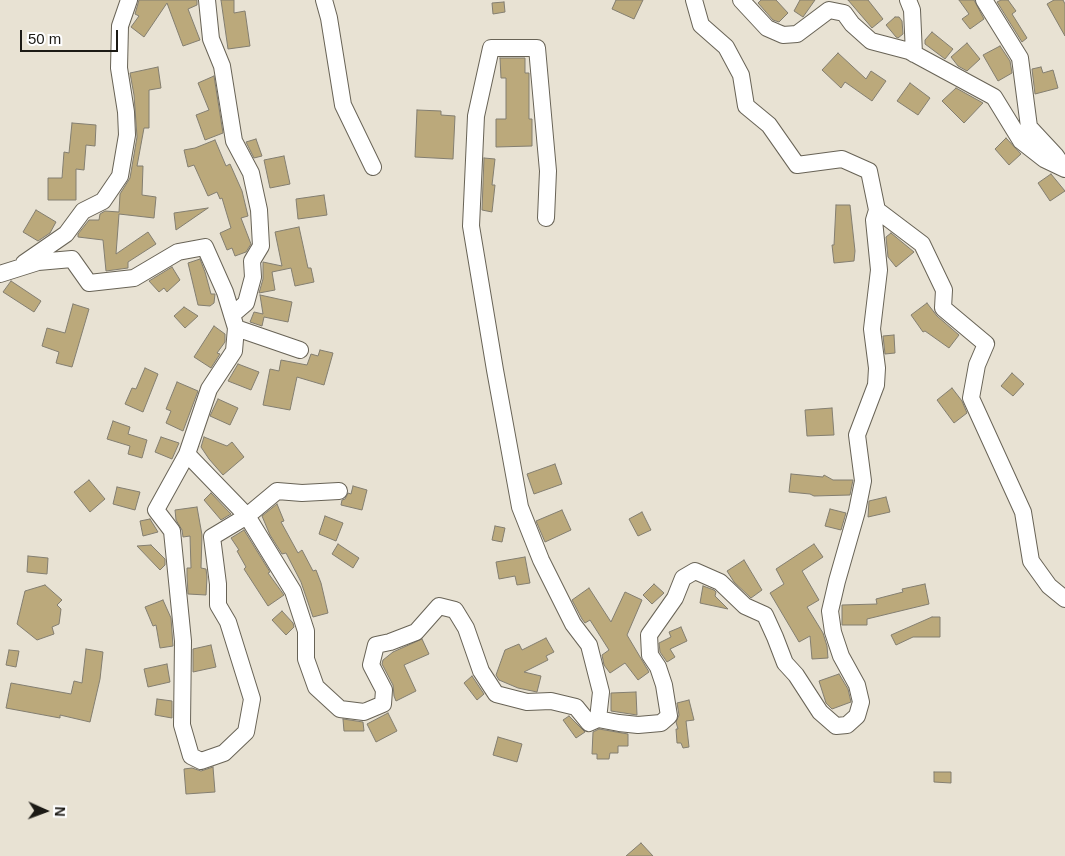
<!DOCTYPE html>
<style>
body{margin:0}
#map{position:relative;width:1065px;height:856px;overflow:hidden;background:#e8e2d3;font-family:Helvetica,sans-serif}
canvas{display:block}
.north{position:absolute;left:20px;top:786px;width:50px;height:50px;-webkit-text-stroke:4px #fff;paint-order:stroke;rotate:92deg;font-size:14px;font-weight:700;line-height:20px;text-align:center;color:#1c1a15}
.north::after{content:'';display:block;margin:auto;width:18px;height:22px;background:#1c1a15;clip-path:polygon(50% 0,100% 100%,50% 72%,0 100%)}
.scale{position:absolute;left:20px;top:30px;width:98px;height:22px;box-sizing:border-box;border:2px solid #1c1a15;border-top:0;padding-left:6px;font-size:15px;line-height:18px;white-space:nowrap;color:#1c1a15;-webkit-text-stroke:4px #fff;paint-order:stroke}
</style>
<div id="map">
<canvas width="1065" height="856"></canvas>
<div class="north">N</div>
<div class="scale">50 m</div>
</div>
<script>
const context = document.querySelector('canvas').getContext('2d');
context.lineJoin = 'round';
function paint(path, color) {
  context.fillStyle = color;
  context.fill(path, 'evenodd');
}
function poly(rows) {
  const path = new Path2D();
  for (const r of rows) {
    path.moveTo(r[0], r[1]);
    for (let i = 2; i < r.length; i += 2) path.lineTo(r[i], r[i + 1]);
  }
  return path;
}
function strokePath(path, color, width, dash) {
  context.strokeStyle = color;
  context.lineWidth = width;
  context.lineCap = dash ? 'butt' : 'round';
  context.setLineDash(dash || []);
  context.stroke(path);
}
const building = poly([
 [139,0,197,0,197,5,188,9,200,40,183,46,167,3,144,37,131,27,139,16,135,14,139,0],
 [221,0,234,0,234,13,245,11,250,46,228,49,221,0],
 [616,0,643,0,634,19,612,9,616,0],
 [761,0,776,0,788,13,779,22,773,20,758,3,761,0],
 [800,0,815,0,803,17,794,11,800,0],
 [848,0,868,0,883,19,872,28,848,0],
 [959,0,974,0,984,19,970,29,962,19,969,14,959,0],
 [1001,0,1008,0,1016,11,1012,14,1027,38,1022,42,997,2,1001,0],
 [1054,0,1063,0,1065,4,1065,36,1047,4,1054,0],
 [504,2,505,12,493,14,492,3,504,2],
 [895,17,899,17,902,21,903,34,898,38,896,37,886,25,895,17],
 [932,32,953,49,945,59,925,44,925,40,932,32],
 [967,43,980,59,967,71,958,66,951,57,967,43],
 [1000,46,1010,61,1012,73,998,81,983,55,1000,46],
 [838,53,866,79,871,71,886,81,872,101,845,82,841,88,822,70,838,53],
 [500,58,525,58,525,73,529,73,529,119,532,119,532,146,496,147,496,119,506,119,506,78,501,78,500,58],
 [158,67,161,88,149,90,149,128,144,128,137,166,143,166,142,195,156,197,154,218,119,214,116,254,148,232,156,244,128,262,128,268,106,271,103,240,78,237,78,234,89,220,99,220,100,214,105,211,119,212,120,194,130,178,137,137,134,95,130,73,158,67],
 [1041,67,1043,73,1053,70,1058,88,1035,94,1032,69,1041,67],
 [214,76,223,133,205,140,196,115,209,110,198,83,214,76],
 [910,83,930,98,918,115,897,101,910,83],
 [956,88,983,103,964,123,942,101,956,88],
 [417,110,441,111,441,115,455,116,453,159,415,157,417,110],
 [72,123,96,125,95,146,86,145,84,170,76,169,76,200,48,200,48,178,62,178,64,152,69,153,72,123],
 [1006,138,1021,154,1009,165,995,149,1006,138],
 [256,139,262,156,254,158,246,142,256,139],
 [215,140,226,166,230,164,242,191,248,216,241,218,251,244,246,252,235,256,232,248,227,250,220,233,231,228,222,198,220,199,217,192,208,196,194,165,188,167,184,150,195,148,215,140],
 [284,156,290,184,270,188,264,160,284,156],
 [484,158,495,159,492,185,495,185,492,212,482,210,484,158],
 [1051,174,1065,191,1050,201,1038,183,1051,174],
 [324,195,327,215,298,219,296,199,324,195],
 [836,205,850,205,855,251,854,261,834,263,832,245,834,245,836,205],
 [208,208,176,230,174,213,208,208],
 [36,210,56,222,50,233,38,241,23,232,36,210],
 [299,227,308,268,311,268,314,282,295,286,291,268,272,272,275,290,259,293,263,279,263,262,282,266,275,232,299,227],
 [891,233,914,252,896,267,888,257,886,237,891,233],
 [200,259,205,272,211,294,215,294,214,303,210,306,198,305,188,263,200,259],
 [172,267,180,280,167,292,164,288,159,292,149,281,172,267],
 [11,281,41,301,34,312,3,292,11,281],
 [260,295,292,302,288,322,264,317,262,326,250,322,254,312,263,314,260,295],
 [927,303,937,316,959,335,949,348,925,331,923,332,911,315,927,303],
 [73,304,89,309,72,367,56,363,59,352,42,346,47,328,65,333,73,304],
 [184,307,198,316,185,328,174,316,184,307],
 [214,326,225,334,225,342,217,353,220,354,211,368,194,357,214,326],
 [894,335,895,353,885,354,883,336,894,335],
 [320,350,333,353,324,385,297,377,290,410,263,405,270,369,279,371,281,360,307,365,311,354,318,356,320,350],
 [238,364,259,372,251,390,228,381,238,364],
 [145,368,158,374,143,412,125,404,132,388,136,389,145,368],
 [1012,373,1024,384,1013,396,1001,386,1012,373],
 [177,382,198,391,183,431,166,423,171,411,166,409,177,382],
 [952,388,962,401,967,413,954,423,937,400,952,388],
 [218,399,238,408,230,425,210,416,218,399],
 [832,408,834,435,807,436,805,410,832,408],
 [113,421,130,427,128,434,147,440,142,458,128,454,130,446,107,439,113,421],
 [161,437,179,443,172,459,155,452,161,437],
 [204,437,227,446,232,442,244,457,223,475,209,459,201,447,204,437],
 [555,464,562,484,534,494,527,474,555,464],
 [791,474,823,477,824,475,833,480,853,480,850,495,814,496,810,494,789,492,791,474],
 [89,480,105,499,90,512,74,492,89,480],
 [353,486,367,490,362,510,341,505,342,500,345,499,348,493,351,494,353,486],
 [117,487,140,492,135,510,113,504,117,487],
 [211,493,231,514,221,520,204,500,211,493],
 [886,497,890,512,868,517,869,501,886,497],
 [277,504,284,521,281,522,298,553,302,550,313,571,316,570,321,583,328,613,313,617,301,582,286,553,282,554,270,535,262,516,277,504],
 [197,507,202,535,201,568,206,569,207,577,206,595,188,594,187,576,187,568,191,568,190,536,183,537,182,530,176,520,175,510,197,507],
 [830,509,846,513,841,530,825,526,830,509],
 [562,510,571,530,545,542,536,521,562,510],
 [642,512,651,530,638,536,629,519,642,512],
 [325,516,343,523,336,541,319,534,325,516],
 [150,519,158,532,143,536,140,521,150,519],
 [495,526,505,528,502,542,492,540,495,526],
 [244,530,270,572,268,573,284,595,268,606,244,569,246,567,237,551,239,550,231,538,244,530],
 [338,544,359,558,353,568,332,554,338,544],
 [814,544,823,557,802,571,819,600,807,607,823,633,827,646,828,658,812,659,810,636,799,642,770,593,784,584,776,569,814,544],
 [151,545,165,559,165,565,160,570,137,546,151,545],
 [28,556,48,558,47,574,27,572,28,556],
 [525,557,530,583,517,585,515,576,499,579,496,562,525,557],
 [744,560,762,590,751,598,734,582,727,571,744,560],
 [654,584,664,593,652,604,643,595,654,584],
 [925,584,929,604,867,619,867,625,842,625,842,605,877,604,876,599,903,592,902,589,925,584],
 [45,585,62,600,57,605,61,609,59,624,52,627,54,634,37,640,17,624,25,591,45,585],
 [703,586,714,590,716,592,715,596,728,609,700,603,703,586],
 [589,588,611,622,625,592,642,600,627,635,649,672,638,680,625,663,610,673,604,665,602,655,609,650,590,620,585,623,582,619,572,600,589,588],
 [163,600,171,618,173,646,160,648,156,625,153,626,145,607,163,600],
 [282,611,293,623,294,627,286,635,272,620,282,611],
 [932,617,940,617,940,637,913,637,896,645,891,635,932,617],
 [681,627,687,641,670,649,675,657,667,662,660,652,659,643,671,637,669,632,681,627],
 [546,638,554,652,546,656,548,660,524,672,541,676,537,692,518,688,499,680,496,675,505,650,519,644,522,650,546,638],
 [422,639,429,654,404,665,416,691,396,701,394,696,393,685,382,664,383,660,393,652,422,639],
 [211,645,216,667,193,672,193,649,211,645],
 [86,649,103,652,100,679,90,722,60,715,60,718,6,708,11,683,71,694,74,681,82,683,86,649],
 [9,650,19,651,16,667,6,665,9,650],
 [167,664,170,682,148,687,144,669,167,664],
 [839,674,848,689,851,702,832,709,826,703,819,681,839,674],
 [472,676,484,694,477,700,464,683,472,676],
 [636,692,637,715,611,711,611,693,636,692],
 [157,699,172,701,172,718,155,715,157,699],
 [689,700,694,720,686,721,689,747,683,748,681,743,677,743,676,729,678,729,676,722,679,715,677,703,689,700],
 [388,713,397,731,376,742,367,724,388,713],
 [569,716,585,732,576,738,563,720,569,716],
 [343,719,363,722,364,731,344,731,343,719],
 [599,729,628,734,628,746,618,746,618,753,610,753,609,759,597,759,597,754,592,754,593,732,599,729],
 [498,737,522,744,517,762,493,755,498,737],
 [213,767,215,792,186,794,184,769,192,768,201,771,213,767],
 [934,772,951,772,951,783,934,782,934,772],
 [641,843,653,856,626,856,641,843]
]);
const minor = poly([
 [207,0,211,39,222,66,234,141,251,173,259,210,261,246,252,261,253,277,246,303,232,315],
 [324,0,329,18,343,105,373,167],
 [694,0,701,25,726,47,741,75,746,106,769,125,797,165,842,159,869,171,877,210,922,244,944,290,943,308,986,344,977,365,971,398,1023,512,1031,561,1049,586,1065,599],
 [741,0,767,28,783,35,797,34,829,10,844,13,852,24,871,41,909,51,994,97,1021,141,1044,159,1065,169],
 [908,0,912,10,914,54],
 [984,0,1020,58,1029,127,1056,156,1063,166],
 [546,218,548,171,537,48,491,48,476,116,471,226,495,370,520,507,541,560,573,624,589,645,601,692,598,719],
 [24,263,66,234,83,211,103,201,120,176,127,135,126,112,119,68,120,26,129,0],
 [0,274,38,262,72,259,89,283,134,278,178,252,205,247,225,292,236,328,234,351,209,389,187,454,247,516,293,591,306,631,306,659,316,687,340,709,364,712,383,704,384,690,371,665,376,645,390,642,416,632,439,606,455,610,466,628,481,671,496,694,527,702,551,701,576,707,589,723,598,719,619,723,638,725,661,723,669,716,664,685,658,667,650,655,649,635,675,598,683,578,695,571,720,582,745,606,765,615,775,637,785,663,796,675,820,712,836,726,847,725,857,716,861,702,857,685,841,656,833,632,830,611,837,581,857,511,863,481,857,435,876,385,877,368,872,329,879,270,874,220,877,210],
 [236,328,300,350],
 [187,454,156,510,172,531,183,641,182,725,191,756,201,761,224,753,246,732,252,699,228,622,218,605,218,584,212,537,247,516,277,491,302,493,339,491]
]);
paint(building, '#bba97b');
strokePath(building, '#837e70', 1);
strokePath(minor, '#686356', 18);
strokePath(minor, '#fff', 16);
</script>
